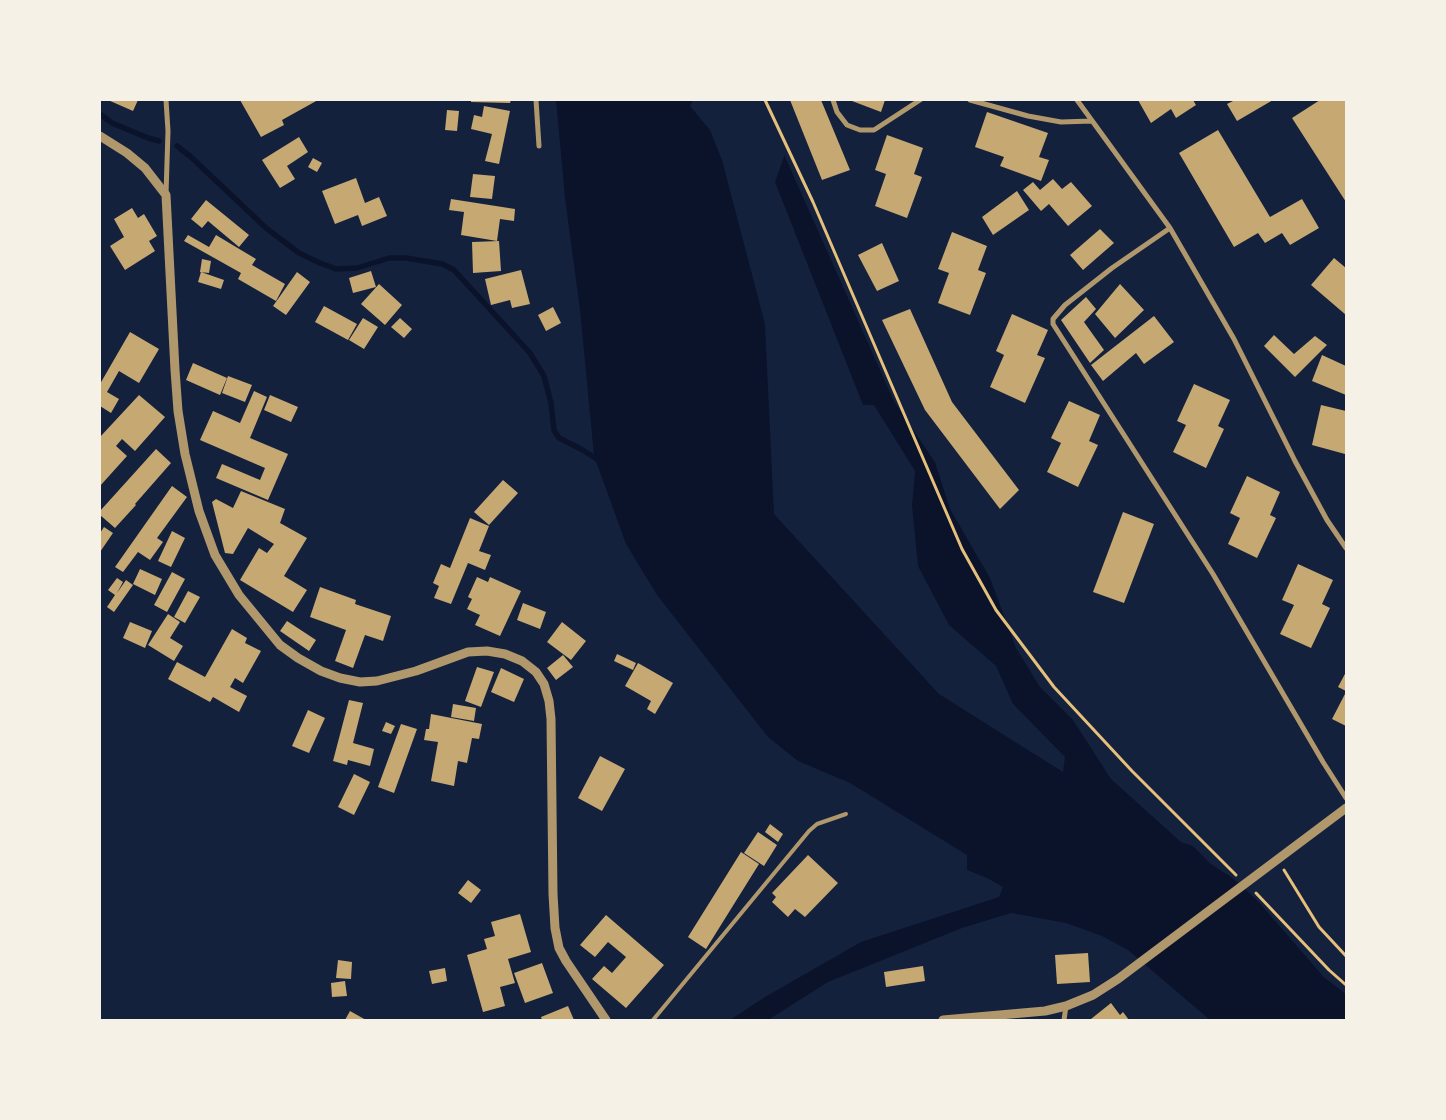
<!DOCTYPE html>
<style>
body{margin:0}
#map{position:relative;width:1446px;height:1120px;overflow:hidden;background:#14213d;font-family:"IBM Plex Sans",sans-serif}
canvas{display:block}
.frame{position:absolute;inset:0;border:101px solid #f6f1e7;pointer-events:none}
</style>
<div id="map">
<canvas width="1446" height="1120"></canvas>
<div class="frame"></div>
</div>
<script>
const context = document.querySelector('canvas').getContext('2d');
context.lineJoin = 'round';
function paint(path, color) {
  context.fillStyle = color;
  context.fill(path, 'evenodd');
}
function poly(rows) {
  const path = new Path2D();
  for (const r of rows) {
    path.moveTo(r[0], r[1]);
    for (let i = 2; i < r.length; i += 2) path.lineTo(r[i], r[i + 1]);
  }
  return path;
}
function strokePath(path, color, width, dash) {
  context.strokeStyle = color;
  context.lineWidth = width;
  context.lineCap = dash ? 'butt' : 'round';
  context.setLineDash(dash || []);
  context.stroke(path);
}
const water = poly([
 [556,100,693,100,690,106,710,130,722,160,765,324,774,514,939,694,1063,772,1065,757,1013,704,996,666,949,625,918,566,912,506,915,471,874,405,863,405,775,182,785,154,894,401,935,462,950,509,990,578,1016,648,1040,687,1073,720,1111,779,1181,842,1193,846,1211,864,1233,878,1258,901,1324,977,1346,994,1346,1020,1210,1020,1128,950,1102,936,1066,923,1011,913,962,928,828,982,768,1020,730,1020,765,997,861,942,999,897,1003,887,987,878,967,870,967,855,850,783,798,761,768,737,657,595,626,544,594,456,580,310,565,198]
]);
const pier = poly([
 [785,151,896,400,937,460,940,469,894,401,783,152],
 [1191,843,1195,844,1212,863,1235,876,1260,899,1326,975,1346,991,1346,994,1324,977,1258,901,1233,878,1211,864]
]);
const stream = poly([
 [100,114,112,123,148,138,159,141],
 [177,146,191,157,266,228,299,253,320,263,336,269,357,268,389,258,406,258,442,264,454,270,530,353,544,376,551,403,554,430,559,438,581,449,600,461]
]);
const building = poly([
 [108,100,138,100,133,111],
 [240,100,318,100,282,120,284,125,261,137],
 [471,100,511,100,510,103,471,102],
 [790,100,821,100,850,170,822,180],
 [852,100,885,100,881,112,852,101],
 [1138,100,1193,100,1196,105,1176,118,1171,109,1151,123],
 [1235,100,1273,100,1237,121,1227,104],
 [1320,100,1346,100,1346,202,1292,118],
 [484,106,510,111,499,164,485,161,492,134,471,129,474,115,482,117],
 [447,110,459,111,457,131,445,130],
 [987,112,1048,133,1039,157,1049,160,1041,181,1000,166,1004,157,975,147],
 [1218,130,1270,217,1302,199,1319,228,1290,245,1282,233,1265,243,1258,233,1234,247,1179,153],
 [887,135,923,148,914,174,922,177,907,218,875,206,886,174,875,170],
 [299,137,308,152,287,166,295,179,280,188,262,160],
 [313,158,322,163,317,172,308,167],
 [473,174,495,176,492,199,470,197],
 [356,178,365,203,379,197,387,216,362,226,358,215,335,224,322,191],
 [1053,179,1062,189,1071,182,1092,206,1068,226,1049,204,1041,211,1023,190,1033,182,1040,190],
 [1017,191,1029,210,993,235,982,217],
 [451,199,515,209,514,221,500,219,497,241,461,235,464,212,449,210],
 [206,200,249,235,239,247,208,221,202,228,191,219],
 [132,208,138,218,144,214,157,236,149,241,155,251,125,270,110,246,124,237,114,219],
 [1100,229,1114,243,1083,270,1070,255],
 [952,232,987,246,978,270,986,273,970,315,938,303,949,273,938,269],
 [188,235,209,247,216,235,256,259,252,265,285,284,276,301,238,279,241,273,184,241],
 [499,241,501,271,473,273,472,242],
 [882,243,899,281,877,291,858,255],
 [1334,258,1346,268,1346,315,1311,285],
 [202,259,211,261,209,273,200,272],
 [521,270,530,304,512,308,510,300,491,305,485,279],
 [371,271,376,287,353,293,349,278],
 [201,272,224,280,221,289,198,282],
 [297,272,310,282,286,315,273,306],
 [379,284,402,305,385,325,361,304],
 [1120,284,1144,310,1115,338,1095,314],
 [1086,297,1096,309,1084,322,1104,350,1090,363,1061,320],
 [324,306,357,324,348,340,315,322],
 [553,307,561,323,546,331,538,315],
 [910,309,952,402,1019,490,1000,509,925,410,882,320],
 [1012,314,1048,330,1037,355,1045,358,1025,403,990,387,1004,355,996,351],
 [1154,316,1174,342,1144,364,1136,353,1103,381,1091,365],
 [363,318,378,327,364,349,349,340],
 [400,318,412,329,404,338,391,327],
 [130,332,159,349,139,383,119,371,107,392,119,399,111,413,100,406,100,384],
 [1274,335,1294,354,1315,336,1327,345,1295,377,1264,346],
 [1322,355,1346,366,1346,395,1312,381],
 [193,363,227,378,220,395,186,380],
 [228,376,252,385,245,402,222,393],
 [1194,384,1230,400,1218,426,1224,429,1206,468,1173,452,1186,425,1177,421],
 [254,391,267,397,250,438,288,454,268,500,216,478,222,464,260,480,265,468,200,440,213,411,240,423],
 [139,395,165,417,135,451,122,439,116,446,127,456,100,486,100,437],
 [270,395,298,407,291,422,264,410],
 [1069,401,1100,415,1089,441,1098,445,1078,487,1047,472,1061,443,1051,438],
 [1321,405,1346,411,1345,454,1312,445],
 [156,449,171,463,135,504,136,505,115,528,100,515,100,511],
 [1247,476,1280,492,1270,515,1276,518,1257,558,1228,544,1240,518,1230,513],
 [503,480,518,493,489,525,474,512],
 [172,486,187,497,157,538,163,542,150,560,138,552,123,572,115,567],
 [241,491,285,509,280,523,307,538,284,576,307,590,293,612,240,580,259,548,267,553,274,544,248,528,233,554,225,553,212,502,216,499,233,508],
 [1123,512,1154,524,1124,603,1093,592],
 [470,518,489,526,479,551,491,555,485,570,468,563,451,604,434,598,439,586,433,583,441,564,450,568],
 [104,527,113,533,100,552,100,533],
 [172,531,185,538,171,567,158,561],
 [1298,564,1333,580,1322,604,1330,608,1311,648,1280,634,1294,605,1282,600],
 [140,569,162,579,155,595,133,584],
 [172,572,185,579,167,612,154,605],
 [477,577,488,582,490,577,521,591,500,636,475,625,480,615,467,609,472,599,468,597],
 [117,578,123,582,117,593,126,580,133,585,114,612,107,607,115,595,108,590],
 [320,587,356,600,355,604,391,616,383,641,365,635,353,668,335,661,346,630,310,617],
 [188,591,200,597,185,623,174,617],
 [523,603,546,612,540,629,517,620],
 [168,614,180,622,170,638,183,646,174,661,148,645],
 [287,621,316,640,309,651,280,631],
 [130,622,152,631,145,648,123,638],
 [562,622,586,641,571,660,547,642],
 [232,629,247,638,245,643,261,651,243,683,235,678,230,687,247,696,239,712,213,697,210,702,168,679,177,662,205,677],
 [617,654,636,663,633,670,614,661],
 [563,655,573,667,556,680,547,668],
 [638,663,673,683,655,714,647,709,651,701,625,686],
 [477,667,494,672,481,707,465,701],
 [501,668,524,679,514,702,491,692],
 [1346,672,1346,691,1338,687],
 [1346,692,1346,726,1332,719],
 [349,700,363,703,353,743,374,749,370,766,348,760,347,765,333,761],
 [453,704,476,708,474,721,451,717],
 [308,710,325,718,309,753,292,746],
 [431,714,482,724,479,739,472,738,467,763,458,761,454,786,431,781,438,742,424,740,426,729,429,729],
 [386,722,395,726,391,734,382,731],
 [401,724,417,729,394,793,378,787],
 [600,756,625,769,602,811,578,798],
 [354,774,370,782,354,815,338,807],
 [770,824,783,834,778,842,765,832],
 [758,832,777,845,764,866,744,853],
 [741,852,759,864,706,949,688,937],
 [808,855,838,883,805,917,795,909,788,917,772,902,776,897,772,893],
 [468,880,481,890,471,903,458,893],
 [520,914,531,952,508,959,515,983,500,987,505,1006,483,1012,467,955,487,949,484,939,495,936,491,922],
 [606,915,664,965,626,1008,592,979,604,966,612,973,626,957,608,942,595,957,580,945],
 [1088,953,1090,982,1057,984,1055,955],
 [338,960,352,962,351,979,336,978],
 [542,963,553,993,525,1003,514,973],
 [923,966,925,981,886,987,884,972],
 [445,968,447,981,432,984,429,971],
 [345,981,347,996,332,997,331,983],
 [1111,1003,1120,1015,1123,1012,1129,1020,1092,1020,1091,1019],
 [568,1006,574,1020,542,1020,541,1017],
 [350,1011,366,1020,345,1020]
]);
const path = poly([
 [765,100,813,202,962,549,996,610,1054,687,1132,771,1236,875],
 [1284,870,1319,927,1346,956],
 [1256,893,1329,970,1346,985]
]);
const service = poly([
 [653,1020,809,831,817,824,846,814]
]);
const minor = poly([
 [166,100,168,131,166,194],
 [536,100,539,146],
 [833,100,837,112,847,125,860,130,874,130,920,100],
 [970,100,1028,116,1061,122,1092,121],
 [1077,100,1170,228,1234,339,1295,461,1327,520,1346,548],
 [1170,228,1112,268,1065,305,1053,319,1053,324,1213,574,1323,762,1346,798],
 [1064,1020,1066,1006]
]);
const tertiary = poly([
 [100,136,127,153,145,168,166,195,175,370,178,411,185,454,199,511,215,555,239,595,280,645,298,658,321,671,340,678,360,682,377,681,416,671,468,652,487,651,505,654,522,661,536,672,544,684,549,701,551,719,553,894,555,928,559,948,566,961,606,1020],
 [943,1020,1045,1011,1066,1006,1093,995,1118,979,1346,808]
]);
paint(water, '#0b132b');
paint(pier, '#14213d');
strokePath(stream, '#0b132b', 5.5);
paint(building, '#c6a872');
strokePath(path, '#e5c07b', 3);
strokePath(service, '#b1986c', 4);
strokePath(minor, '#b1986c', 5);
strokePath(tertiary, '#b1986c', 9);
</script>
